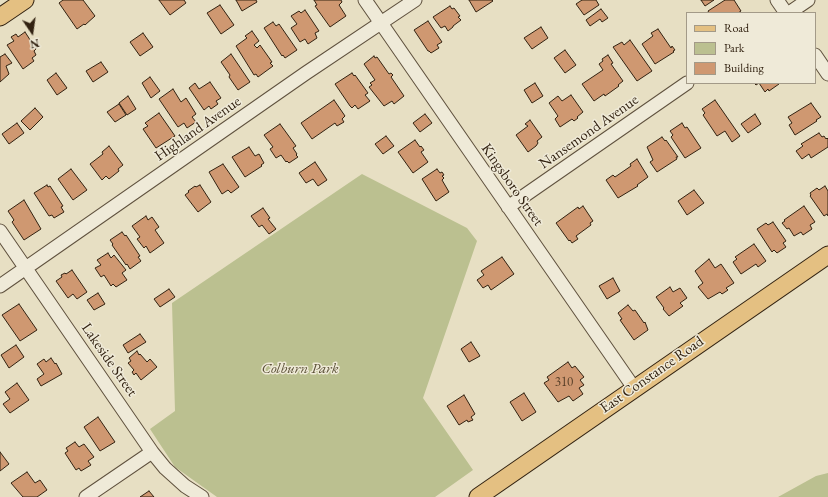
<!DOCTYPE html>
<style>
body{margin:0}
#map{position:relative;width:828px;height:497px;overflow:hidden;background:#e7dfc3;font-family:"EB Garamond",serif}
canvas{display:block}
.legend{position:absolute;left:686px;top:12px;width:130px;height:72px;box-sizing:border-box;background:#efead8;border:1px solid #a39a88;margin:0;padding:5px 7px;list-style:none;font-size:12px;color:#322211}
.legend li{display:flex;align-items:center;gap:8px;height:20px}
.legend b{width:20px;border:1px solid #a39a88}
.north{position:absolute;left:12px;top:12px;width:40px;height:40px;-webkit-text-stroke:3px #efead8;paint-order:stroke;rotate:167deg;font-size:11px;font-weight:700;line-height:16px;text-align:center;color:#322211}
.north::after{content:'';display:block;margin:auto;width:14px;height:18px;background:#322211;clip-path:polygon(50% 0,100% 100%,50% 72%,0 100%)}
</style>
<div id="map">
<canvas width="828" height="497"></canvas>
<ul class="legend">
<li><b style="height:5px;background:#e4c082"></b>Road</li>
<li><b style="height:11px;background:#bbc090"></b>Park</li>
<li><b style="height:11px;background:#cf9871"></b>Building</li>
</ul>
<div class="north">N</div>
</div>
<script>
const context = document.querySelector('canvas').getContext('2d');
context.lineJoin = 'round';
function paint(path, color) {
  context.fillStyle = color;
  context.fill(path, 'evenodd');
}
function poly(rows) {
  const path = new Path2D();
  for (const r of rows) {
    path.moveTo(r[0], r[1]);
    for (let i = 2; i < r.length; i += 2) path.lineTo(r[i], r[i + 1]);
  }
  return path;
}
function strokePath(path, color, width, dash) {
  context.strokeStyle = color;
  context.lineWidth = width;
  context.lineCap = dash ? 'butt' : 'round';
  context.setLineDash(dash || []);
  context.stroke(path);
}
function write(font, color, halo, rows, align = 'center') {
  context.font = font + ' "EB Garamond",serif';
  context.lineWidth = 3;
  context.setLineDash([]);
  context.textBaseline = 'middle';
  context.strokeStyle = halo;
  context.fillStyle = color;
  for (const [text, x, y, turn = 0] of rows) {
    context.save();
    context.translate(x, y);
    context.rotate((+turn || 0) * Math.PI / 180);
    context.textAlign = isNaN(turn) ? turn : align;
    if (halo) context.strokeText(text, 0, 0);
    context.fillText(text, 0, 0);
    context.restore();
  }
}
const green = poly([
 [362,174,467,228,477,241,423,398,473,470,435,497,217,497,175,467,150,429,175,411,172,303],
 [828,473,828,497,778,497,816,476]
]);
const building = poly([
 [63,0,83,0,95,16,85,25,84,24,77,29,59,3,63,0],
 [159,0,184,0,186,3,170,15,159,0],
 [236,0,256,0,257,2,242,11,236,0],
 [314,0,341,0,342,2,339,5,346,16,330,27,315,6,317,5,314,0],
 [469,0,492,0,493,1,476,12,469,0],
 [582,0,596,0,599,5,584,15,576,4,582,0],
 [701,0,714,0,705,6,701,0],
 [725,0,734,0,741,11,738,13,709,13,708,11,725,0],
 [220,5,234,25,221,34,207,13,220,5],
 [450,6,452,9,454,8,460,16,458,17,461,20,453,26,453,27,448,31,445,26,441,28,433,17,450,6],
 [601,9,608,18,602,22,600,19,590,26,586,20,601,9],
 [305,10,319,31,315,33,317,38,308,44,305,39,300,42,291,28,297,24,291,16,299,11,301,13,305,10],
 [428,21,442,42,437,45,439,48,431,53,429,51,428,51,414,30,428,21],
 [273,22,276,26,279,24,297,50,285,58,283,55,282,56,264,28,273,22],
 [541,27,548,38,532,49,524,38,541,27],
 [658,29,671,48,672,46,675,50,673,51,674,52,655,64,642,44,653,36,651,33,658,29],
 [252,31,259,41,254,45,257,48,260,45,272,62,270,63,273,66,258,77,256,74,254,75,236,46,247,38,245,36,252,31],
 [25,32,36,49,34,51,36,55,32,58,34,61,23,69,7,45,14,41,11,37,16,34,18,37,25,32],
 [143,33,153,47,140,56,130,42,143,33],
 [630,40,652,71,637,81,613,47,622,42,624,45,630,40],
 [565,50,576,65,565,73,554,58,565,50],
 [5,54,12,63,6,66,9,74,0,82,0,57,5,54],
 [231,54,250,82,238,90,229,77,230,75,221,62,231,54],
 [608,55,613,63,611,64,623,81,618,85,619,86,605,96,604,94,594,101,582,84,603,70,599,64,603,61,602,59,608,55],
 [374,56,375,58,377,57,389,74,391,73,393,75,391,77,404,96,394,104,392,101,384,106,369,87,372,85,370,83,375,80,364,64,374,56],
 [101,62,108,72,93,82,86,71,101,62],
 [56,73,67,88,57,95,47,80,56,73],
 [352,73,354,76,355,75,368,93,365,95,370,101,358,109,355,105,352,108,350,106,335,84,352,73],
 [150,77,160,91,151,98,142,83,150,77],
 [210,82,221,98,216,101,218,104,211,109,209,106,204,110,189,88,195,83,199,89,210,82],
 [535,83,543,96,532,103,524,90,535,83],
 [754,83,778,83,779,84,769,91,768,89,765,92,759,83,756,85,754,83],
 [173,89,181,102,186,98,196,114,192,117,196,122,187,128,184,123,178,127,159,99,173,89],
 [571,95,583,112,577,117,578,118,574,121,572,119,560,127,555,119,558,116,549,103,558,96,562,101,571,95],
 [128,96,136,109,127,115,119,103,128,96],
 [334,100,345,116,342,119,344,122,337,126,335,123,312,139,301,123,334,100],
 [715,100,740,136,732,142,725,131,717,136,703,115,705,113,702,109,715,100],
 [811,103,821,117,816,120,817,121,795,135,789,125,792,123,788,117,811,103],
 [119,104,126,115,115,122,107,112,119,104],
 [35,108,43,117,30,130,21,121,35,108],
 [159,113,175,136,156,148,143,129,148,126,145,123,159,113],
 [425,114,432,123,420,132,413,123,425,114],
 [755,114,761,124,748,133,741,124,755,114],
 [530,120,542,137,537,141,538,143,536,146,528,152,516,135,528,126,525,124,530,120],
 [17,123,24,133,9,144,2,134,17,123],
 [682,123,685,128,687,127,701,148,685,158,671,137,673,135,670,131,682,123],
 [280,124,296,146,293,148,297,154,296,155,298,157,289,163,287,161,286,162,281,155,276,158,270,149,273,147,264,135,280,124],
 [819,133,822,137,824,136,826,139,827,138,828,139,828,147,811,158,809,154,802,159,796,151,803,146,801,144,819,133],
 [386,136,394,146,383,154,375,144,386,136],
 [662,137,665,141,666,140,678,157,676,157,677,159,657,172,650,162,653,160,647,147,662,137],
 [415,140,420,147,421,146,424,150,421,152,428,162,413,173,398,152,415,140],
 [109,146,123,165,118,169,119,171,109,179,106,176,102,180,90,164,103,154,102,152,109,146],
 [249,147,255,156,259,154,264,163,261,165,262,166,245,177,232,157,249,147],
 [637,159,648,177,637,185,638,186,618,198,606,180,613,175,615,177,631,166,630,164,637,159],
 [315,162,327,180,318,186,313,179,306,183,299,173,315,162],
 [223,164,239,187,231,193,228,190,222,194,209,172,223,164],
 [71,169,87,190,73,200,58,179,71,169],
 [437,169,440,173,442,172,444,175,442,176,444,178,442,180,449,192,436,201,422,179,437,169],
 [47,185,48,187,50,186,63,206,61,207,64,212,54,218,52,215,49,216,34,193,47,185],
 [200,185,211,202,198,212,185,195,189,192,188,191,195,186,196,187,200,185],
 [825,186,828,191,828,216,827,214,824,216,810,196,811,195,810,193,817,188,819,190,825,186],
 [694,190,704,203,687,215,678,201,694,190],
 [24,200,41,229,24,240,12,222,14,220,8,211,24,200],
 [583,206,593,221,590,223,591,225,576,236,578,239,572,243,570,240,569,241,556,223,578,207,579,209,583,206],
 [804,206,815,222,810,225,812,229,803,235,801,232,794,236,789,228,787,229,782,223,785,221,784,220,804,206],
 [263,208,270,218,268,219,276,229,269,234,262,225,259,227,251,216,263,208],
 [146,216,148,220,152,217,159,227,155,230,164,243,150,253,146,246,144,248,137,239,140,237,132,226,146,216],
 [773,222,786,241,783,243,786,247,777,253,774,250,772,252,757,229,766,223,768,225,773,222],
 [122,232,125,236,126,235,140,256,138,257,141,261,130,269,127,264,126,265,112,245,113,244,110,240,122,232],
 [754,244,766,261,758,267,756,264,741,274,733,262,737,259,735,257,754,244],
 [108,253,111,258,114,255,126,270,122,273,127,280,116,287,113,284,111,286,104,275,101,277,95,268,101,265,97,260,108,253],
 [502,257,514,274,491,290,488,285,483,288,477,280,484,275,481,271,502,257],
 [709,259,715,268,721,264,734,283,726,288,728,290,722,294,720,292,708,299,698,287,703,283,695,271,709,259],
 [72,270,87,292,77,299,73,294,68,298,56,281,62,277,61,275,65,273,66,274,72,270],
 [613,278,620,291,607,299,599,286,613,278],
 [670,287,673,292,680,288,687,298,680,303,683,306,669,316,663,309,664,308,656,297,670,287],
 [169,289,175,297,160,307,154,299,169,289],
 [98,293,105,304,94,310,87,300,98,293],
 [19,304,37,330,20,341,2,315,19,304],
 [628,305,633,311,635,310,644,323,645,322,648,330,634,340,620,320,622,319,618,313,628,305],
 [140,334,146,342,128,353,123,345,140,334],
 [471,342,480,356,469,362,461,349,471,342],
 [16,345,24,357,9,368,1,355,16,345],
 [137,351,139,355,140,354,147,362,150,359,157,367,141,380,136,373,134,375,132,372,134,370,128,363,131,361,129,358,137,351],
 [51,358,55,364,56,363,62,374,41,386,37,379,44,374,37,364,44,359,46,362,51,358],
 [568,362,572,368,575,366,584,377,580,380,584,385,579,388,583,394,573,401,569,396,558,402,544,383,549,380,547,377,568,362],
 [17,383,29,400,10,413,3,404,10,399,5,392,17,383],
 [524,393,536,412,522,421,510,402,524,393],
 [464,395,475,414,471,417,473,420,468,422,467,420,459,425,447,406,464,395],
 [98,417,115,442,100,451,84,427,98,417],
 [75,442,79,447,84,444,94,457,88,461,91,465,81,471,79,468,76,470,65,453,68,451,66,448,75,442],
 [0,452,9,464,0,471,0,452],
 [27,472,35,483,40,480,47,490,37,497,23,497,11,483,27,472],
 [149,491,154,497,140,497,149,491]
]);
const minor = poly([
 [365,0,634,388],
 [777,0,786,13],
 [789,13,808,0],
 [815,55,828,74],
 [508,207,687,83],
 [0,231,152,452,165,468,185,486,202,497],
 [0,286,306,73,415,0],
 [86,497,152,452]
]);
const major = poly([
 [0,17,25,0],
 [478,497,828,255]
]);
const numberNames = [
 ["310",564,382]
];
const streetNames = [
 ["Highland Avenue",198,129,-35],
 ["Nansemond Avenue",589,132,-35],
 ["Kingsboro Street",512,185,55],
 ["Lakeside Street",109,360,55],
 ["East Constance Road",652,375,-35]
];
const parkNames = [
 ["Colburn Park",300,369]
];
paint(green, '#bbc090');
paint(building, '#cf9871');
strokePath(building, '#322211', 1);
strokePath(minor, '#5f513e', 15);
strokePath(major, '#322211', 19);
strokePath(minor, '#efead8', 13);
strokePath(major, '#e4c082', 17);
write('13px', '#594029', null, numberNames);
write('15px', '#322211', '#efead8', streetNames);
write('italic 15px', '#5b5137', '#efead8', parkNames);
</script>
